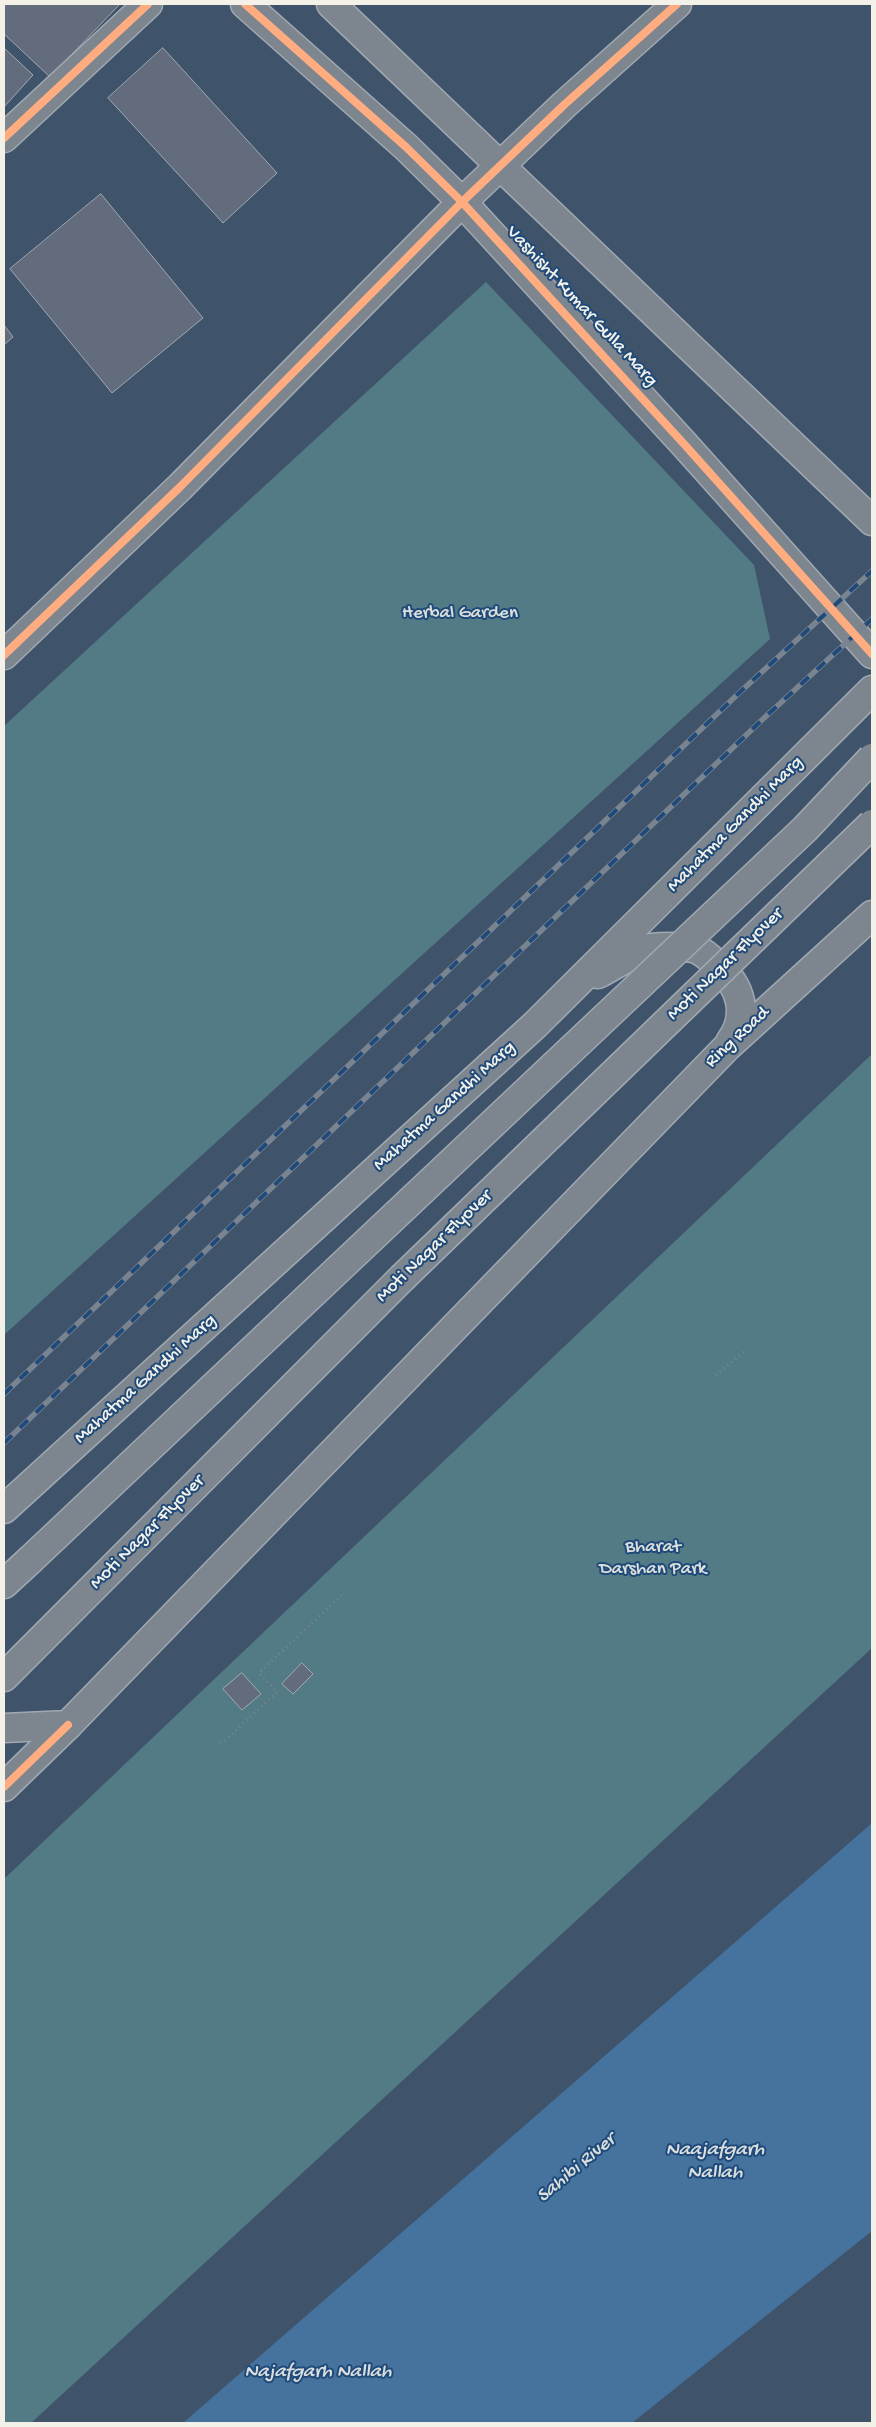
<!DOCTYPE html>
<html>
<head>
<meta charset="utf-8">
<style>
	body { margin:0 }
	#map { position:relative; width:876px; height:2427px; overflow:hidden; background:#3f536b; font-family:"Gochi Hand",sans-serif }
	canvas { display:block }
	.frame { position:absolute; inset:0; border:5px solid #f4f1e8; pointer-events:none }
</style>
</head>
<body>
<div id="map">
<canvas width="876" height="2427"></canvas>
<div class="frame"></div>
</div>
<script>
const g = document.querySelector('canvas').getContext('2d');
g.lineJoin = 'round';
function fillPath(path, color) { g.fillStyle = color; g.fill(path, 'evenodd'); }
function stroke(path, color, width, dash) { g.strokeStyle = color; g.lineWidth = width; g.lineCap = dash ? 'butt' : 'round'; g.setLineDash(dash || []); g.stroke(path); }
function label(font, color, halo, rows, align = 'center') {
  g.font = font + ' "Gochi Hand",sans-serif'; g.lineWidth = 4; g.setLineDash([]); g.textBaseline = 'middle'; g.strokeStyle = halo; g.fillStyle = color; for (const [text, x, y, turn = 0] of rows) {
    g.save(); g.translate(x, y); g.rotate((+turn || 0) * Math.PI / 180); g.textAlign = isNaN(turn) ? turn : align; if (halo) g.strokeText(text, 0, 0); g.fillText(text, 0, 0); g.restore();
  }
}
const green = new Path2D(`
	M 486,282 L 754,565 L 770,639 L 4,1335 L 4,726 Z
	M 872,1054 L 872,1648 L 31,2423 L 4,2423 L 4,1879 Z`);
const water = new Path2D(`
	M 872,1823 L 872,2231 L 632,2423 L 183,2423 Z`);
const building = new Path2D(`
	M 4,4 L 120,4 L 50,77 L 4,34 Z
	M 4,48 L 33,75 L 4,107 Z
	M 163,48 L 277,173 L 223,223 L 108,98 Z
	M 101,194 L 203,318 L 112,393 L 10,269 Z
	M 4,325 L 13,337 L 4,345 Z
	M 302,1663 L 313,1674 L 293,1694 L 282,1684 Z
	M 242,1673 L 261,1694 L 242,1710 L 223,1689 Z`);
const path = new Path2D(`
	M 716,1375 L 746,1350
	M 221,1744 L 277,1692 L 259,1673 L 343,1594`);
const minor = new Path2D(`
	M 245,4 L 406,147 L 462,202 L 684,444 L 872,654
	M 331,4 L 872,521
	M 4,138 L 148,4
	M 4,655 L 180,487 L 462,202 L 565,104 L 677,4
	M 4,1787 L 68,1725`);
const major = new Path2D(`
	M 598,974 C 612,967 634,952 650,948 C 657,947 689,946 696,949 C 704,952 711,959 717,965 C 741,986 750,1015 730,1042
	M 4,1509 L 535,1025 L 872,690
	M 4,1584 L 30,1560
	M 4,1677 L 402,1278
	M 4,1728 L 68,1725 L 727,1047 L 872,915`);
const rail = new Path2D(`
	M 4,1394 L 739,693 L 872,571
	M 4,1443 L 763,719 L 872,619`);
const majorBridge = new Path2D(`
	M 402,1278 L 872,824
	M 30,1560 L 805,829 L 872,758`);
const cycleway = new Path2D(`
	M 245,4 L 406,147 L 462,202 L 684,444 L 872,654
	M 4,138 L 148,4
	M 4,655 L 180,487 L 462,202 L 565,104 L 677,4
	M 4,1787 L 68,1725`);
const streetNames = [
	["Vashisht Kumar Gulla Marg",581,307,47],
	["Mahatma Gandhi Marg",736,825,-45],
	["Moti Nagar Flyover",726,965,-44],
	["Ring Road",738,1038,-43],
	["Mahatma Gandhi Marg",445,1107,-42],
	["Moti Nagar Flyover",435,1247,-44],
	["Mahatma Gandhi Marg",146,1380,-42],
	["Moti Nagar Flyover",148,1533,-45]
];
const parkNames = [
	["Herbal Garden",460,614],
	["Bharat",653,1548],
	["Darshan Park",653,1570]
];
const waterNames = [
	["Naajafgarh",715,2151],
	["Nallah",715,2174],
	["Sahibi River",577,2169,-40],
	["Najafgarh Nallah",318,2373]
];
fillPath(green, '#537b85');
fillPath(water, '#46739e');
fillPath(building, '#626c7c');
stroke(building, '#a0a9b2', 1);
stroke(minor, '#a0a9b2', 31);
stroke(major, '#a0a9b2', 31);
stroke(path, '#7a8490', 3, [1, 4]);
stroke(minor, '#7d868e', 28);
stroke(major, '#7d868e', 28);
stroke(rail, '#7a8490', 5.5);
stroke(rail, '#1f4a7a', 4, [11]);
stroke(majorBridge, '#a0a9b2', 31, []);
stroke(majorBridge, '#7d868e', 28);
stroke(cycleway, '#ffac80', 8);
label('19px', '#f4f1e8', '#1f4a7a', streetNames);
label('19px', '#dce0da', '#1f4a7a', parkNames);
label('italic 20px', '#dadfde', '#1f4a7a', waterNames);
</script>
</body>
</html>
